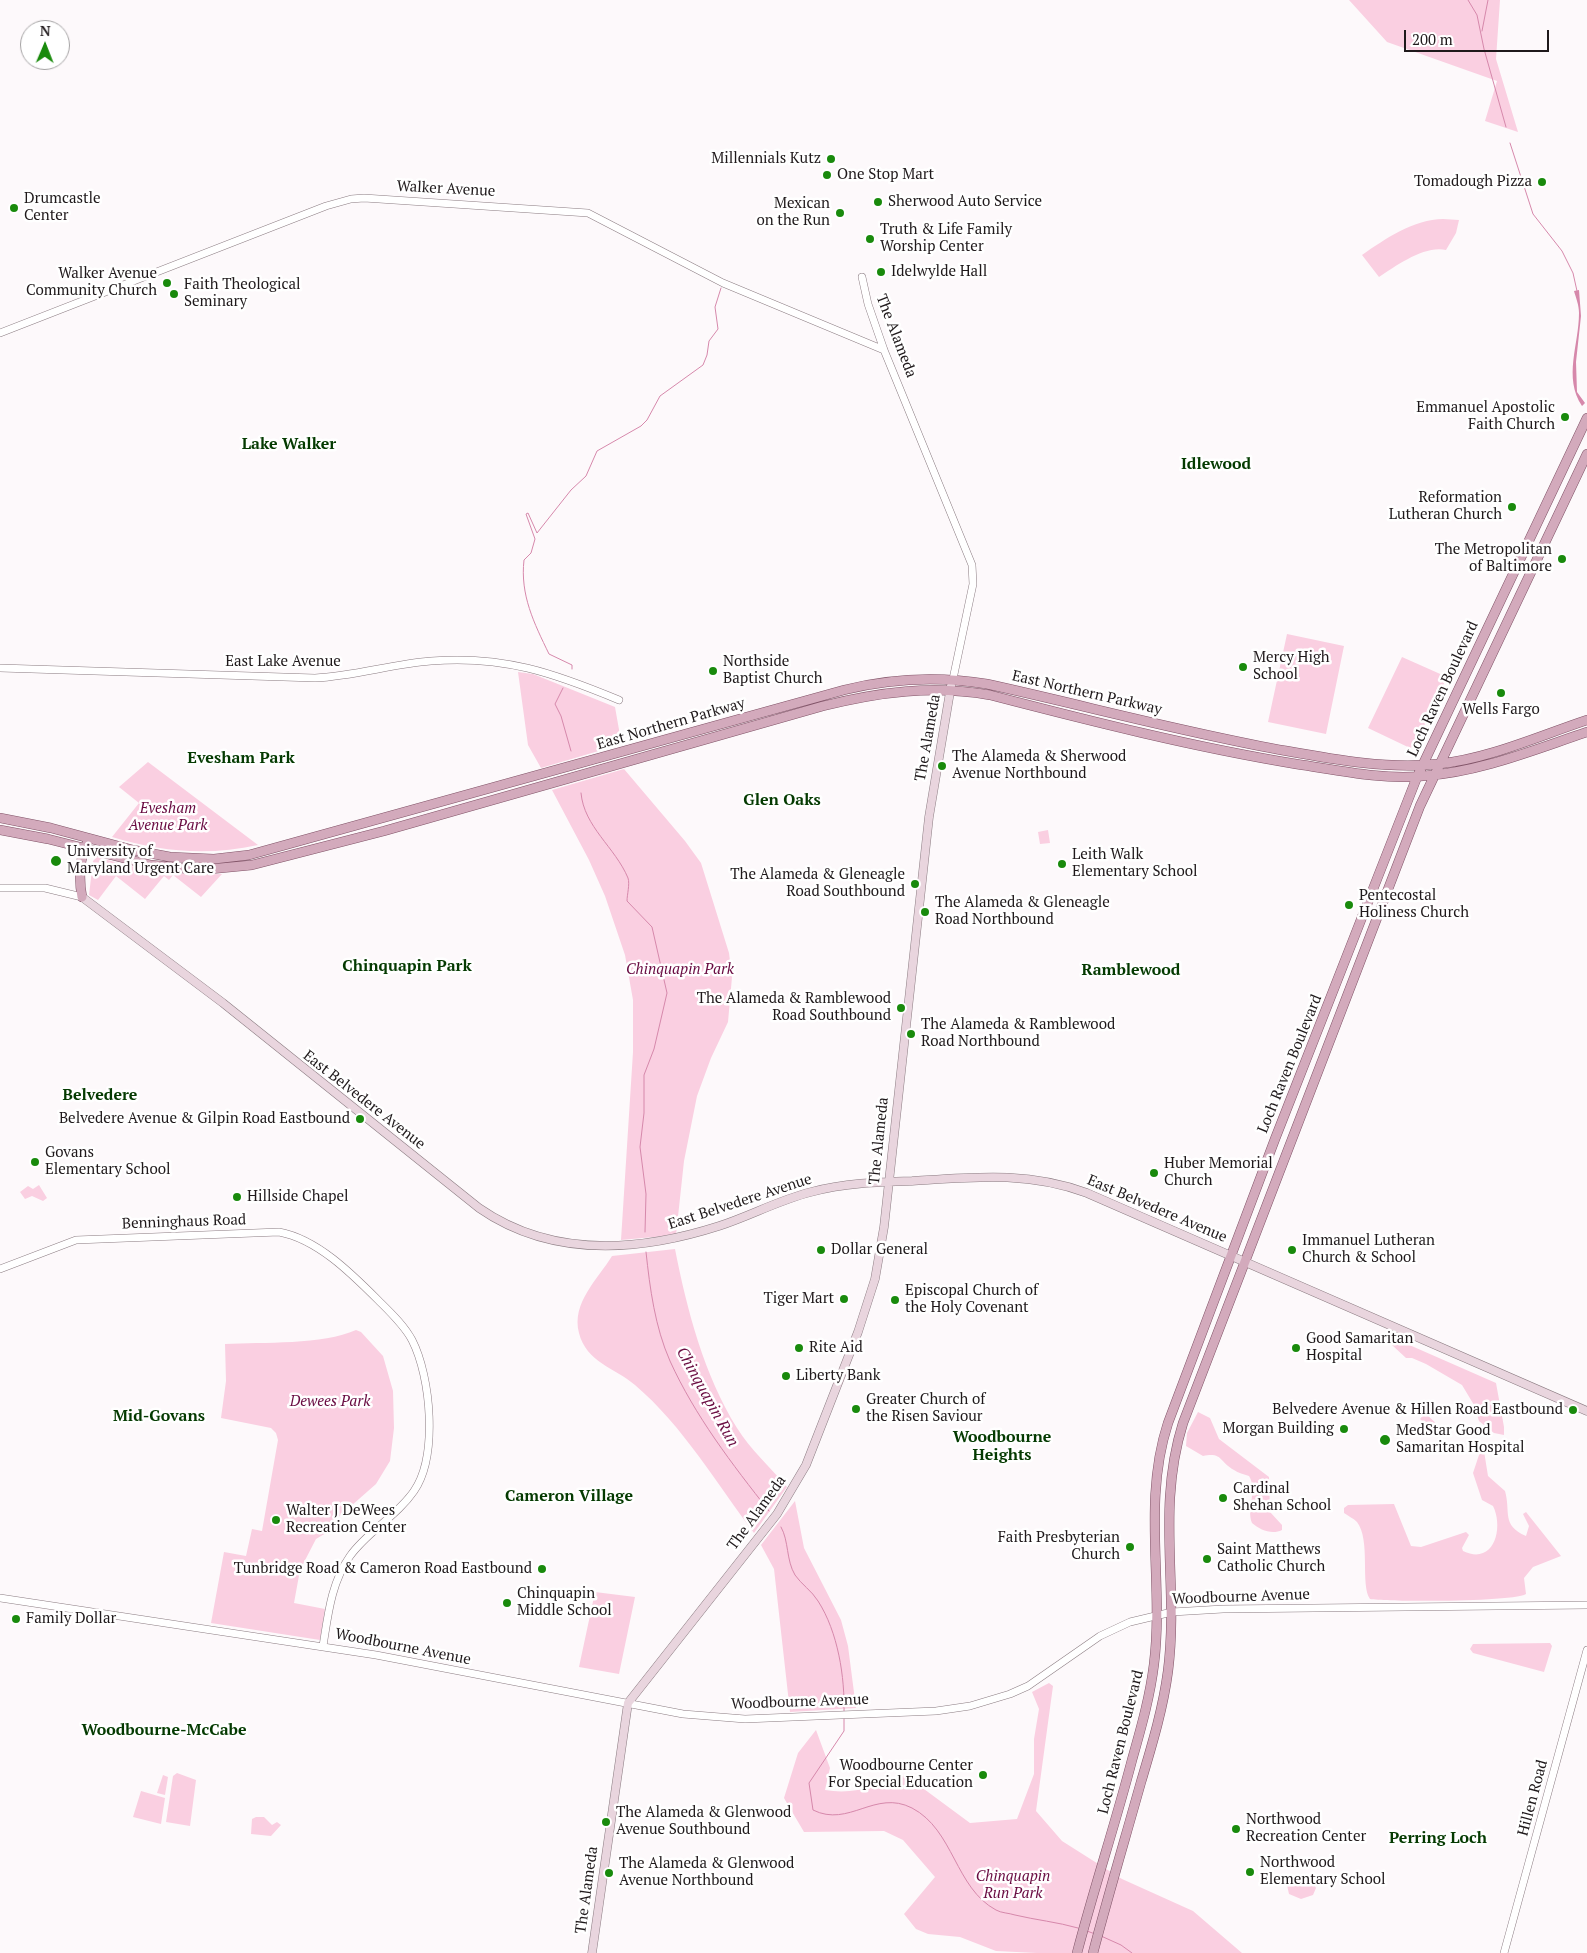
<!DOCTYPE html>
<html>
<head>
<meta charset="utf-8">
<style>
	body { margin:0 }
	#map { position:relative; width:1587px; height:1953px; overflow:hidden; background:#fdf9fb; font-family:"PT Serif",serif }
	canvas { display:block }
	.north { position:absolute; left:20px; top:20px; width:50px; height:50px; box-sizing:border-box; background:#fff; border:1px solid #a5a3a4; border-radius:50%; rotate:1deg; font-size:14px; font-weight:700; line-height:20px; text-align:center; color:#1f191b }
	.north::after { content:''; display:block; margin:auto; width:18px; height:22px; background:#198a0c; clip-path:polygon(50% 0,100% 100%,50% 72%,0 100%) }
	.scale { position:absolute; left:1404px; top:30px; width:145px; height:22px; box-sizing:border-box; border:2px solid #1f191b; border-top:0; padding-left:6px; font-size:15px; line-height:18px; white-space:nowrap; color:#1f191b; -webkit-text-stroke:4px #fff; paint-order:stroke }
</style>
</head>
<body>
<div id="map">
<canvas width="1587" height="1953"></canvas>
<div class="north">N</div>
<div class="scale">200 m</div>
</div>
<script>
const g = document.querySelector('canvas').getContext('2d');
g.lineJoin = 'round';
function fillPath(path, color) { g.fillStyle = color; g.fill(path, 'evenodd'); }
function stroke(path, color, width, dash) { g.strokeStyle = color; g.lineWidth = width; g.lineCap = dash ? 'butt' : 'round'; g.setLineDash(dash || []); g.stroke(path); }
function label(font, color, halo, rows, align = 'center') {
  g.font = font + ' "PT Serif",serif'; g.lineWidth = 5; g.setLineDash([]); g.textBaseline = 'middle'; g.strokeStyle = halo; g.fillStyle = color; for (const [text, x, y, turn = 0] of rows) {
    g.save(); g.translate(x, y); g.rotate((+turn || 0) * Math.PI / 180); g.textAlign = isNaN(turn) ? turn : align; if (halo) g.strokeText(text, 0, 0); g.fillText(text, 0, 0); g.restore();
  }
}
const green = new Path2D(`
	M 1349,0 L 1500,0 L 1496,59 L 1518,132 L 1485,121 L 1497,81 L 1387,42 Z
	M 1443,219 L 1459,220 L 1456,233 L 1446,250 C 1425,245 1397,265 1379,277 L 1362,255 C 1385,239 1414,219 1443,219 Z
	M 1287,634 L 1344,646 L 1326,734 L 1268,722 Z
	M 1402,657 L 1447,677 L 1415,745 L 1410,748 L 1368,728 Z
	M 518,672 L 533,674 L 615,707 L 621,741 L 619,745 L 541,768 L 528,745 Z
	M 148,762 L 258,845 C 208,856 161,852 112,837 L 139,803 L 119,787 Z
	M 624,769 L 685,841 L 701,863 L 729,953 L 732,977 L 728,1022 L 711,1058 L 697,1096 L 684,1161 L 676,1235 L 621,1240 L 633,1052 L 633,1000 L 625,955 L 605,896 L 589,860 L 552,790 Z
	M 1048,830 L 1050,843 L 1040,844 L 1038,832 Z
	M 97,857 C 141,870 176,876 222,874 L 201,897 L 173,875 L 169,880 L 164,876 L 145,899 L 116,876 L 98,900 L 89,895 L 93,861 Z
	M 39,1185 L 47,1198 L 43,1201 L 32,1196 L 25,1199 L 20,1192 L 28,1186 L 33,1189 Z
	M 675,1249 C 687,1310 704,1375 737,1428 C 750,1449 771,1468 787,1487 L 754,1533 C 717,1484 683,1426 635,1385 C 615,1368 586,1362 579,1333 C 571,1303 598,1279 612,1256 Z
	M 356,1330 L 361,1332 L 383,1356 L 393,1391 L 394,1428 L 390,1461 L 376,1484 L 334,1521 L 326,1533 L 316,1539 L 300,1570 L 294,1603 L 325,1609 L 320,1640 L 211,1623 L 224,1552 L 246,1556 L 252,1529 L 262,1531 L 278,1440 L 276,1433 L 271,1428 L 221,1418 L 226,1381 L 225,1344 C 263,1342 323,1345 356,1330 Z
	M 1382,1333 L 1496,1383 L 1504,1427 L 1504,1435 L 1494,1433 L 1479,1421 L 1474,1405 L 1462,1385 L 1426,1364 L 1412,1358 L 1406,1358 L 1392,1345 L 1380,1338 L 1380,1333 Z
	M 1198,1412 L 1210,1418 L 1219,1439 L 1269,1477 L 1270,1512 L 1282,1525 L 1282,1530 C 1272,1535 1260,1530 1252,1523 C 1246,1508 1258,1491 1249,1476 C 1244,1474 1238,1473 1234,1470 C 1219,1462 1223,1452 1203,1456 L 1186,1446 L 1187,1433 Z
	M 1425,1413 L 1440,1427 L 1435,1432 L 1420,1419 Z
	M 1484,1451 L 1488,1476 L 1505,1491 C 1511,1512 1501,1525 1526,1536 L 1529,1526 L 1523,1514 L 1526,1512 L 1561,1556 L 1533,1567 L 1524,1578 L 1526,1594 C 1513,1602 1389,1602 1370,1599 C 1360,1585 1371,1540 1357,1522 C 1353,1518 1348,1516 1344,1513 L 1344,1508 L 1348,1505 L 1394,1504 L 1411,1546 L 1421,1547 L 1466,1532 L 1469,1535 L 1462,1548 L 1463,1551 C 1494,1566 1504,1528 1493,1506 L 1482,1500 L 1473,1473 L 1480,1452 Z
	M 795,1501 L 804,1548 L 841,1620 L 848,1646 L 856,1708 L 790,1712 L 774,1569 L 761,1545 Z
	M 595,1592 L 635,1597 L 619,1674 L 579,1667 Z
	M 1550,1643 L 1552,1646 L 1544,1672 L 1473,1653 L 1470,1649 L 1473,1644 Z
	M 1049,1683 L 1053,1686 L 1036,1811 L 1062,1841 L 1122,1879 L 1193,1911 L 1242,1953 L 1037,1953 L 996,1951 L 960,1937 L 928,1934 L 916,1929 L 904,1914 L 935,1877 L 903,1840 L 884,1831 L 804,1832 L 784,1798 L 798,1753 L 816,1730 L 830,1768 L 825,1790 C 853,1795 880,1786 905,1775 L 970,1823 L 1017,1819 L 1034,1774 L 1034,1739 L 1039,1709 L 1032,1692 Z
	M 177,1773 L 196,1780 L 190,1826 L 166,1822 L 173,1776 Z
	M 163,1775 L 168,1777 L 165,1795 L 157,1793 Z
	M 141,1791 L 165,1798 L 161,1824 L 133,1817 Z
	M 256,1817 L 264,1817 L 272,1825 L 277,1822 L 281,1825 L 271,1836 L 251,1834 L 252,1819 Z
	M 1298,1878 C 1306,1877 1312,1880 1316,1888 L 1313,1895 L 1301,1899 L 1289,1894 L 1287,1885 Z`);
const water = new Path2D(`
	M 1579,290 L 1581,316 L 1576,362 L 1577,392 L 1585,403 L 1582,406 C 1563,377 1579,345 1579,313 C 1579,305 1576,298 1574,291 Z`);
const stream = new Path2D(`
	M 1468,0 L 1477,15 L 1484,49 L 1506,127
	M 1482,31 L 1488,0
	M 1510,143 L 1533,214 L 1562,251 L 1573,273 L 1577,291
	M 572,669 L 572,665 L 549,654 C 534,623 520,595 524,560 L 531,553 L 535,539 L 526,514 L 528,513 L 537,533 L 571,490 L 586,476 L 597,451 L 641,426 L 647,420 L 660,396 L 703,365 L 707,355 L 709,341 L 718,329 L 715,307 L 721,288
	M 563,688 L 555,704 L 561,716 L 571,751
	M 581,793 C 584,827 615,847 628,878 C 630,884 627,895 627,901 L 652,927 L 667,993 L 654,1049 L 644,1075 L 644,1113 L 640,1147 L 646,1194 L 645,1232
	M 646,1252 C 650,1289 655,1327 670,1361 C 695,1416 732,1464 769,1511
	M 781,1527 C 789,1541 786,1560 795,1575 C 801,1584 812,1591 818,1601 C 838,1632 845,1677 844,1713
	M 844,1717 L 844,1731 L 809,1783 L 813,1810 C 849,1828 875,1789 912,1808 C 954,1830 955,1888 996,1910 C 1001,1913 1009,1913 1015,1915 C 1036,1920 1057,1922 1078,1928
	M 1087,1931 L 1095,1934
	M 1101,1936 L 1121,1945 L 1132,1953`);
const tertiary = new Path2D(`
	M 862,277 L 868,304 L 884,350 L 972,565 L 973,584 L 953,679
	M 0,333 L 326,206 L 351,199 L 364,198 L 588,213 L 723,283 L 884,350
	M 0,668 L 315,678 C 355,676 392,664 431,661 C 503,655 554,673 619,700
	M 0,888 L 45,888 L 82,897
	M 0,1269 L 76,1240 L 279,1232 C 317,1239 351,1273 378,1300 C 390,1312 404,1325 412,1340 C 431,1377 438,1456 414,1491 C 397,1516 368,1531 350,1556 C 331,1583 328,1615 323,1646
	M 0,1598 L 376,1655 L 683,1714 L 745,1719 L 936,1711 L 970,1706 L 1010,1694 L 1028,1686 L 1100,1636 L 1130,1622 L 1172,1612 L 1223,1609 L 1587,1605
	M 1504,1953 L 1587,1650`);
const secondary = new Path2D(`
	M 82,897 L 223,1003 L 479,1208 C 551,1258 638,1252 719,1226 C 750,1216 779,1200 811,1192 C 844,1183 878,1182 912,1181 C 974,1177 1028,1171 1087,1193 L 1587,1411
	M 592,1953 L 628,1703 L 777,1514 L 806,1465 L 858,1332 L 875,1279 L 884,1227 L 929,817 L 951,686`);
const primary = new Path2D(`
	M 0,818 L 51,828 L 133,850 L 170,857 L 214,859 L 249,855 L 844,690 C 892,678 939,676 987,684 C 1087,706 1186,733 1287,751 C 1337,760 1387,769 1438,764 C 1488,759 1539,736 1587,720
	M 0,830 L 48,839 L 151,865 L 200,870 L 252,865 L 384,831 L 823,706 C 879,692 932,685 990,695 C 1090,721 1193,747 1296,764 C 1337,770 1381,780 1423,776 C 1480,772 1533,750 1587,732
	M 82,897 C 79,881 79,858 87,843
	M 1077,1953 C 1094,1888 1115,1825 1132,1760 C 1141,1728 1150,1697 1154,1664 C 1164,1583 1142,1502 1168,1423 L 1275,1139 L 1417,777 L 1587,418
	M 1093,1953 C 1108,1896 1125,1839 1141,1782 C 1152,1745 1163,1709 1168,1671 C 1179,1585 1156,1509 1183,1423 L 1420,806 L 1587,454`);
const markers = [
	[831,159,5,"#198a0c"],
	[827,175,5,"#198a0c"],
	[1542,182,5,"#198a0c"],
	[878,202,5,"#198a0c"],
	[14,208,5,"#198a0c"],
	[840,213,5,"#198a0c"],
	[870,239,5,"#198a0c"],
	[881,272,5,"#198a0c"],
	[167,283,5,"#198a0c"],
	[174,294,5,"#198a0c"],
	[1565,417,5,"#198a0c"],
	[1512,507,5,"#198a0c"],
	[1562,559,5,"#198a0c"],
	[1243,667,5,"#198a0c"],
	[713,671,5,"#198a0c"],
	[1501,693,5,"#198a0c"],
	[942,766,5,"#198a0c"],
	[56,861,6,"#198a0c"],
	[1062,864,5,"#198a0c"],
	[915,884,5,"#198a0c"],
	[1349,905,5,"#198a0c"],
	[925,912,5,"#198a0c"],
	[901,1008,5,"#198a0c"],
	[911,1034,5,"#198a0c"],
	[360,1119,5,"#198a0c"],
	[35,1162,5,"#198a0c"],
	[1154,1173,5,"#198a0c"],
	[237,1197,5,"#198a0c"],
	[821,1250,5,"#198a0c"],
	[1292,1250,5,"#198a0c"],
	[844,1299,5,"#198a0c"],
	[895,1300,5,"#198a0c"],
	[799,1348,5,"#198a0c"],
	[1296,1348,5,"#198a0c"],
	[786,1376,5,"#198a0c"],
	[856,1409,5,"#198a0c"],
	[1573,1410,5,"#198a0c"],
	[1344,1429,5,"#198a0c"],
	[1385,1440,6,"#198a0c"],
	[1223,1498,5,"#198a0c"],
	[276,1520,5,"#198a0c"],
	[1130,1547,5,"#198a0c"],
	[1207,1559,5,"#198a0c"],
	[542,1569,5,"#198a0c"],
	[507,1603,5,"#198a0c"],
	[16,1619,5,"#198a0c"],
	[983,1775,5,"#198a0c"],
	[606,1822,5,"#198a0c"],
	[1236,1829,5,"#198a0c"],
	[1250,1872,5,"#198a0c"],
	[609,1873,5,"#198a0c"]
];
const poiNames = [
	["Millennials Kutz",821,159,"right"],
	["One Stop Mart",837,175],
	["Tomadough Pizza",1532,182,"right"],
	["Drumcastle",24,199],
	["Center",24,216],
	["Sherwood Auto Service",888,202],
	["Mexican",830,204,"right"],
	["on the Run",830,221,"right"],
	["Truth & Life Family",880,230],
	["Worship Center",880,247],
	["Idelwylde Hall",891,272],
	["Walker Avenue",157,274,"right"],
	["Community Church",157,291,"right"],
	["Faith Theological",184,285],
	["Seminary",184,302],
	["Emmanuel Apostolic",1555,408,"right"],
	["Faith Church",1555,425,"right"],
	["Reformation",1502,498,"right"],
	["Lutheran Church",1502,515,"right"],
	["The Metropolitan",1552,550,"right"],
	["of Baltimore",1552,567,"right"],
	["Mercy High",1253,658],
	["School",1253,675],
	["Northside",723,662],
	["Baptist Church",723,679],
	["Wells Fargo",1501,710,"center"],
	["The Alameda & Sherwood",952,757],
	["Avenue Northbound",952,774],
	["University of",67,852],
	["Maryland Urgent Care",67,869],
	["Leith Walk",1072,855],
	["Elementary School",1072,872],
	["The Alameda & Gleneagle",905,875,"right"],
	["Road Southbound",905,892,"right"],
	["Pentecostal",1359,896],
	["Holiness Church",1359,913],
	["The Alameda & Gleneagle",935,903],
	["Road Northbound",935,920],
	["The Alameda & Ramblewood",891,999,"right"],
	["Road Southbound",891,1016,"right"],
	["The Alameda & Ramblewood",921,1025],
	["Road Northbound",921,1042],
	["Belvedere Avenue & Gilpin Road Eastbound",350,1119,"right"],
	["Govans",45,1153],
	["Elementary School",45,1170],
	["Huber Memorial",1164,1164],
	["Church",1164,1181],
	["Hillside Chapel",247,1197],
	["Immanuel Lutheran",1302,1241],
	["Church & School",1302,1258],
	["Dollar General",831,1250],
	["Episcopal Church of",905,1291],
	["the Holy Covenant",905,1308],
	["Tiger Mart",834,1299,"right"],
	["Good Samaritan",1306,1339],
	["Hospital",1306,1356],
	["Rite Aid",809,1348],
	["Liberty Bank",796,1376],
	["Greater Church of",866,1400],
	["the Risen Saviour",866,1417],
	["Belvedere Avenue & Hillen Road Eastbound",1563,1410,"right"],
	["Morgan Building",1334,1429,"right"],
	["MedStar Good",1396,1431],
	["Samaritan Hospital",1396,1448],
	["Cardinal",1233,1489],
	["Shehan School",1233,1506],
	["Walter J DeWees",286,1511],
	["Recreation Center",286,1528],
	["Faith Presbyterian",1120,1538,"right"],
	["Church",1120,1555,"right"],
	["Saint Matthews",1217,1550],
	["Catholic Church",1217,1567],
	["Tunbridge Road & Cameron Road Eastbound",532,1569,"right"],
	["Chinquapin",517,1594],
	["Middle School",517,1611],
	["Family Dollar",26,1619],
	["Woodbourne Center",973,1766,"right"],
	["For Special Education",973,1783,"right"],
	["The Alameda & Glenwood",616,1813],
	["Avenue Southbound",616,1830],
	["Northwood",1246,1820],
	["Recreation Center",1246,1837],
	["Northwood",1260,1863],
	["Elementary School",1260,1880],
	["The Alameda & Glenwood",619,1864],
	["Avenue Northbound",619,1881]
];
const streetNames = [
	["Walker Avenue",446,189,3],
	["The Alameda",896,336,69],
	["East Lake Avenue",283,662],
	["Loch Raven Boulevard",1443,689,-65],
	["East Northern Parkway",1087,693,13],
	["East Northern Parkway",671,724,-16],
	["The Alameda",928,738,-80],
	["Loch Raven Boulevard",1290,1064,-68],
	["East Belvedere Avenue",364,1100,38],
	["The Alameda",879,1141,-84],
	["East Belvedere Avenue",740,1202,-18],
	["East Belvedere Avenue",1157,1209,23],
	["Benninghaus Road",184,1222,-2],
	["The Alameda",757,1513,-54],
	["Woodbourne Avenue",1241,1597,-2],
	["Woodbourne Avenue",403,1647,11],
	["Woodbourne Avenue",800,1702,-2],
	["Loch Raven Boulevard",1121,1742,-76],
	["Hillen Road",1533,1798,-75],
	["The Alameda",587,1890,-82]
];
const parkNames = [
	["Evesham",168,809],
	["Avenue Park",168,826],
	["Chinquapin Park",680,970],
	["Dewees Park",330,1402],
	["Chinquapin",1013,1877],
	["Run Park",1013,1894]
];
const neighbourhoodNames = [
	["Lake Walker",289,444],
	["Idlewood",1216,464],
	["Evesham Park",241,758],
	["Glen Oaks",782,800],
	["Chinquapin Park",407,966],
	["Ramblewood",1131,970],
	["Belvedere",100,1095],
	["Mid-Govans",159,1416],
	["Woodbourne",1002,1437],
	["Heights",1002,1455],
	["Cameron Village",569,1496],
	["Woodbourne-McCabe",164,1730],
	["Perring Loch",1438,1838]
];
const waterNames = [
	["Chinquapin Run",707,1397,61]
];
fillPath(green, '#facfe1');
fillPath(water, '#d688ab');
stroke(stream, '#d688ab', 1);
stroke(tertiary, '#8b7c82', 8);
stroke(secondary, '#8b7c82', 9);
stroke(primary, '#805367', 10);
stroke(tertiary, '#fff', 7);
stroke(secondary, '#e9d5de', 8);
stroke(primary, '#d3aabc', 9);
for (const [x, y, r, color] of markers) { const dot = new Path2D(); dot.arc(x, y, r, 0, 2 * Math.PI); g.fillStyle = color; g.fill(dot); stroke(dot, '#fff', 2); }
label('15px', '#1f191b', '#fff', poiNames, 'left');
label('15px', '#1f191b', '#fff', streetNames);
label('italic 15px', '#680a41', '#fff', parkNames);
label('bold 16px', '#043a01', '#fff', neighbourhoodNames);
label('italic 16px', '#6b0e43', '#fff', waterNames);
</script>
</body>
</html>
